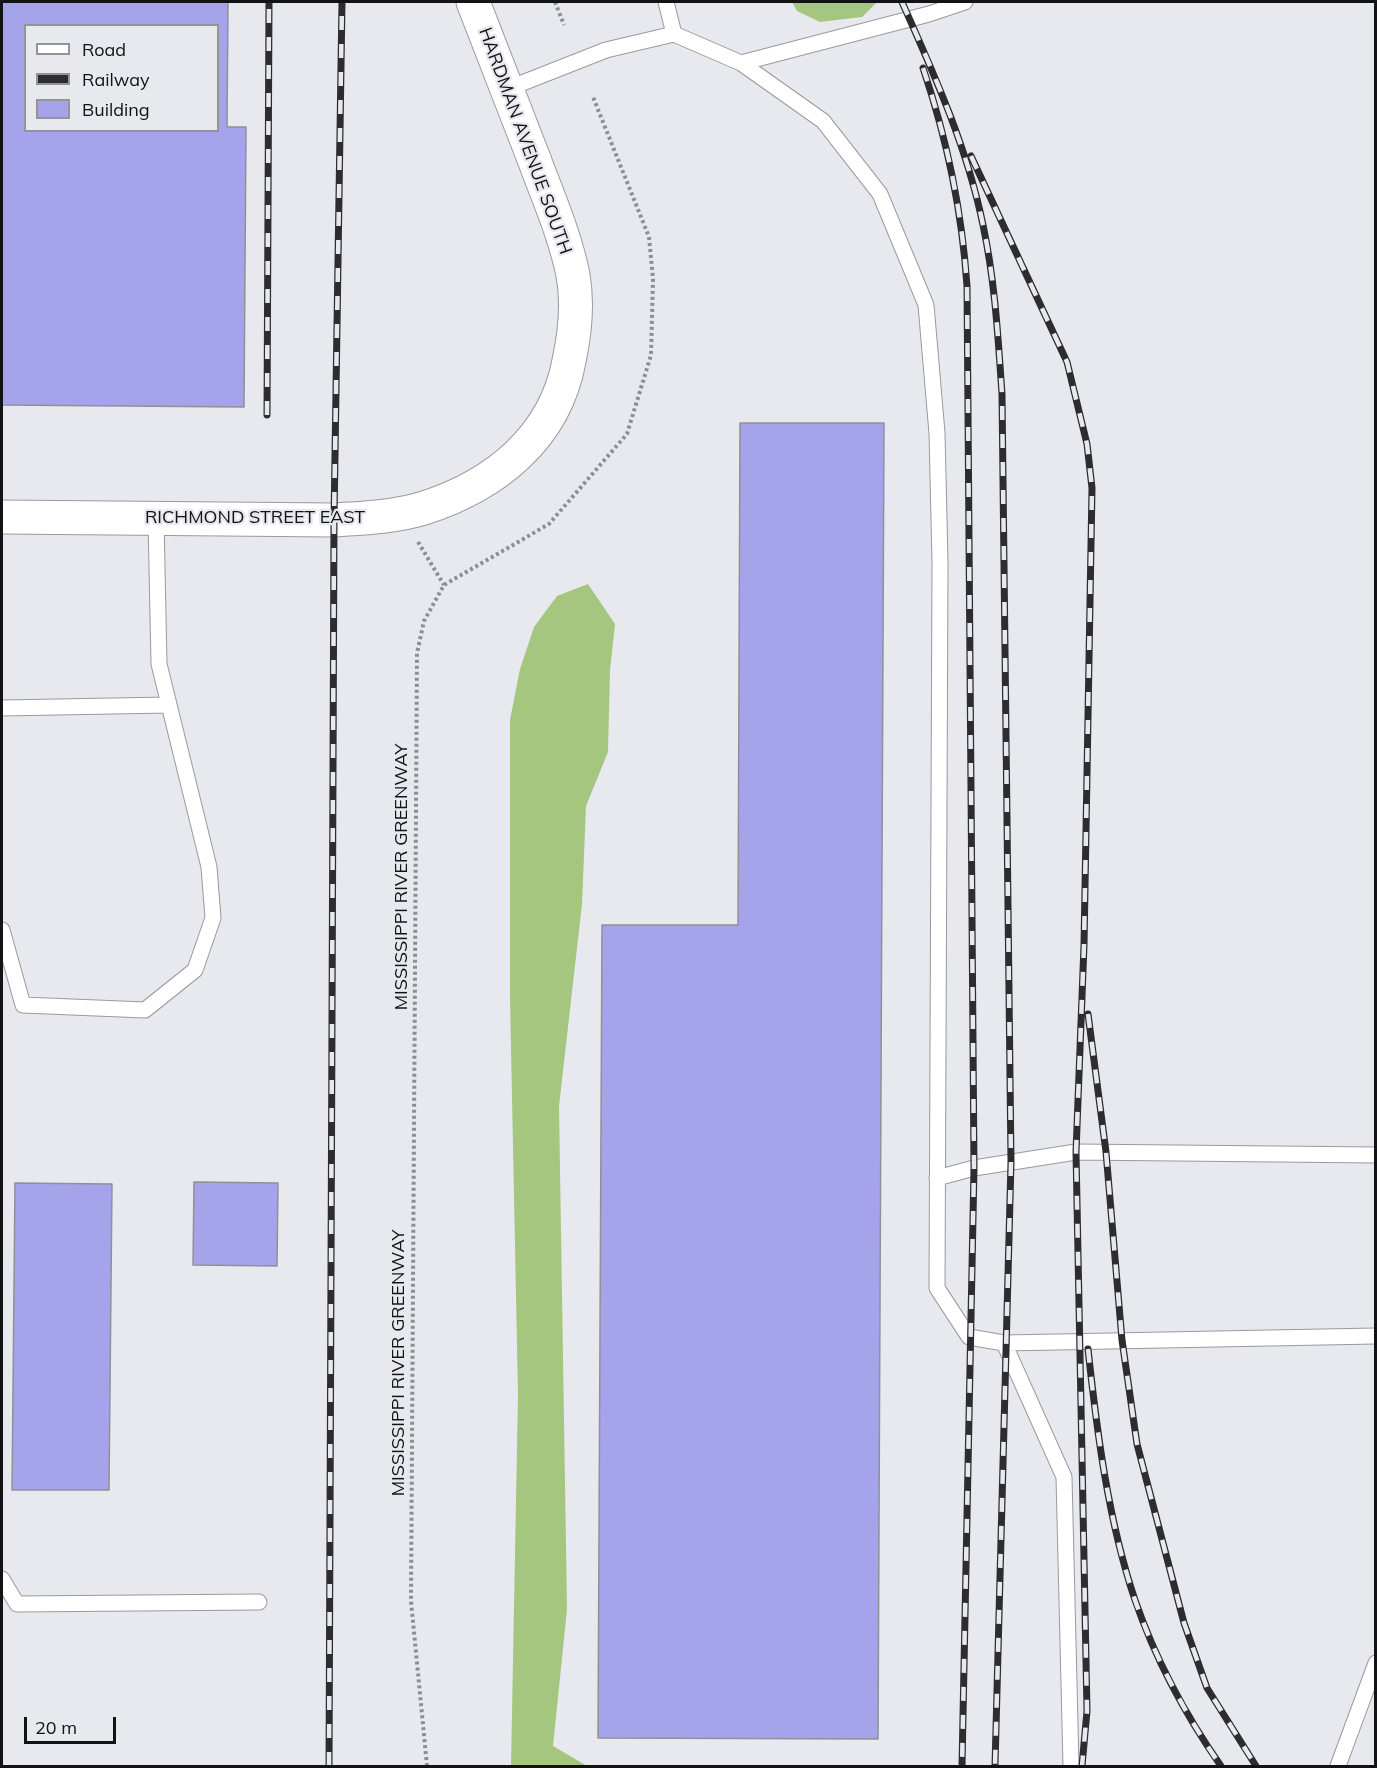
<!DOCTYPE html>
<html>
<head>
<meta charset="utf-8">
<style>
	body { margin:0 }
	#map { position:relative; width:1377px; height:1768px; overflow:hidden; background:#e8e8ef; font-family:Mulish,sans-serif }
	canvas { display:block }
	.frame { position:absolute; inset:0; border:3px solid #131315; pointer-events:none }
	.legend { position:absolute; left:24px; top:24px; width:195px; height:108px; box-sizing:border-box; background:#e8e8ef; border:2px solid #939398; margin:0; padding:8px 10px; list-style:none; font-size:18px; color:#131315 }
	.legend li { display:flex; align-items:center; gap:12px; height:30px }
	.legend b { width:30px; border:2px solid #939398 }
	.scale { position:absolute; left:24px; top:1717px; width:92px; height:27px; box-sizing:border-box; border:3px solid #131315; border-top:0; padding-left:8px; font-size:18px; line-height:21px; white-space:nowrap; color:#131315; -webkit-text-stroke:4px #e8e8ef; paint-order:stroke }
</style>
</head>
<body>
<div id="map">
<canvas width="1377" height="1768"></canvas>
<div class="frame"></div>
<ul class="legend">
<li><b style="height:8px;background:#fff"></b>Road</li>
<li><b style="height:8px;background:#2d2d30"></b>Railway</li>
<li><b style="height:16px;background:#a5a3ea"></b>Building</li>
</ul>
<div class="scale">20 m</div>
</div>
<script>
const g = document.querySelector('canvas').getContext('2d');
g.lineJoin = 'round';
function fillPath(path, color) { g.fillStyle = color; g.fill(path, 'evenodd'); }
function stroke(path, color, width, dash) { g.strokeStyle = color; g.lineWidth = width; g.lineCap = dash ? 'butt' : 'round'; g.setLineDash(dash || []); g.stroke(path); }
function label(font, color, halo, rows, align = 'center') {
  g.font = font + ' Mulish,sans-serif'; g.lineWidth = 4.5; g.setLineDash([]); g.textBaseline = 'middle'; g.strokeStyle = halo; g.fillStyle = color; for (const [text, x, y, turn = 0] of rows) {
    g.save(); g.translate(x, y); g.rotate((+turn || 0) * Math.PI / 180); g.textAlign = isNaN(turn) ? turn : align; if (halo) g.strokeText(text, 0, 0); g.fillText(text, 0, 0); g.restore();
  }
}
const forest = new Path2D(`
	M 792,2 L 877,2 L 862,17 L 820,22 L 797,11 Z
	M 588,584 L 615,624 L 610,670 L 608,752 L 586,806 L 582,904 L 559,1106 L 567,1609 L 553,1746 L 587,1766 L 511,1766 L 518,1395 L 510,997 L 510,720 L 520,669 L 534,627 L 557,596 Z`);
const building = new Path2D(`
	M 2,2 L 228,2 L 227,127 L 246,127 L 244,407 L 2,405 ZM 26,26 L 218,26 L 218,130 L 26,130 Z
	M 740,423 L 884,423 L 878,1739 L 598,1738 L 602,925 L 738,925 Z
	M 194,1182 L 278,1183 L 277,1266 L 193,1265 Z
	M 15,1183 L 112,1184 L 109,1490 L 12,1490 Z`);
const path = new Path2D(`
	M 555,2 L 564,25
	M 418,542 L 444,585
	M 427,1766 L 411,1601 L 417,653 L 424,621 L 444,585 L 549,524 L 627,434 L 651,355 L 653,279 L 649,237 L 593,97`);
const service = new Path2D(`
	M 666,2 L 674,34
	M 741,63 L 929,14 L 965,2
	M 507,89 L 606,50 L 674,34 L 741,63 L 823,121 L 880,194 L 926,305 L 937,433 L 940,563 L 937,1288 L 969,1337 L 1004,1343 L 1376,1336
	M 2,708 L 169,705
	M 2,930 L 23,1005 L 145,1010 L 195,970 L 213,918 L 209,867 L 159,664 L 156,519
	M 937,1178 L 974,1168 L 1076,1152 L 1376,1155
	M 1004,1343 L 1064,1477 L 1071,1766
	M 2,1579 L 17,1604 L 259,1602
	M 1338,1766 L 1376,1663`);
const tertiary = new Path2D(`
	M 2,517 L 334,520 C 364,518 395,517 424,508 C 496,485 555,437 569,361 C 575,333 578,303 573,275 C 565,235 548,197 534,159 C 513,106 493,54 473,2`);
const rail = new Path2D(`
	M 902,2 C 934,74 967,147 983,225 C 995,281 998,337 1002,394 L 1011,1162 L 995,1766
	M 923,68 C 947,139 962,211 967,286 L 974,1168 L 962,1766
	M 971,156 L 1067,362 L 1087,444 L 1092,488 L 1084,945 L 1076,1152 L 1087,1711 L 1082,1766
	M 267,415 L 269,2
	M 1088,1014 L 1106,1152 L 1122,1340 L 1137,1444 L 1184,1623 L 1207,1688 L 1256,1766
	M 1088,1349 C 1097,1432 1108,1520 1135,1600 C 1155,1658 1186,1716 1221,1766
	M 329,1766 L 334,520 L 342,2`);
const streetNames = [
	["HARDMAN AVENUE SOUTH",525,141,70],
	["RICHMOND STREET EAST",255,518],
	["MISSISSIPPI RIVER GREENWAY",402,877,-90],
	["MISSISSIPPI RIVER GREENWAY",399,1363,-90]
];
fillPath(forest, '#a4c67e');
fillPath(building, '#a5a3ea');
stroke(building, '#909096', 1.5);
stroke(service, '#99999f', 17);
stroke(tertiary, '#99999f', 35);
stroke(path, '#8d8d92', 4, [3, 3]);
stroke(service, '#fff', 15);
stroke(tertiary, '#fff', 33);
stroke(rail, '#2d2d30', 7);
stroke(rail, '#e8e8ef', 4.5, [14]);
label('18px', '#131315', '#e8e8ef', streetNames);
</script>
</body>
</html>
